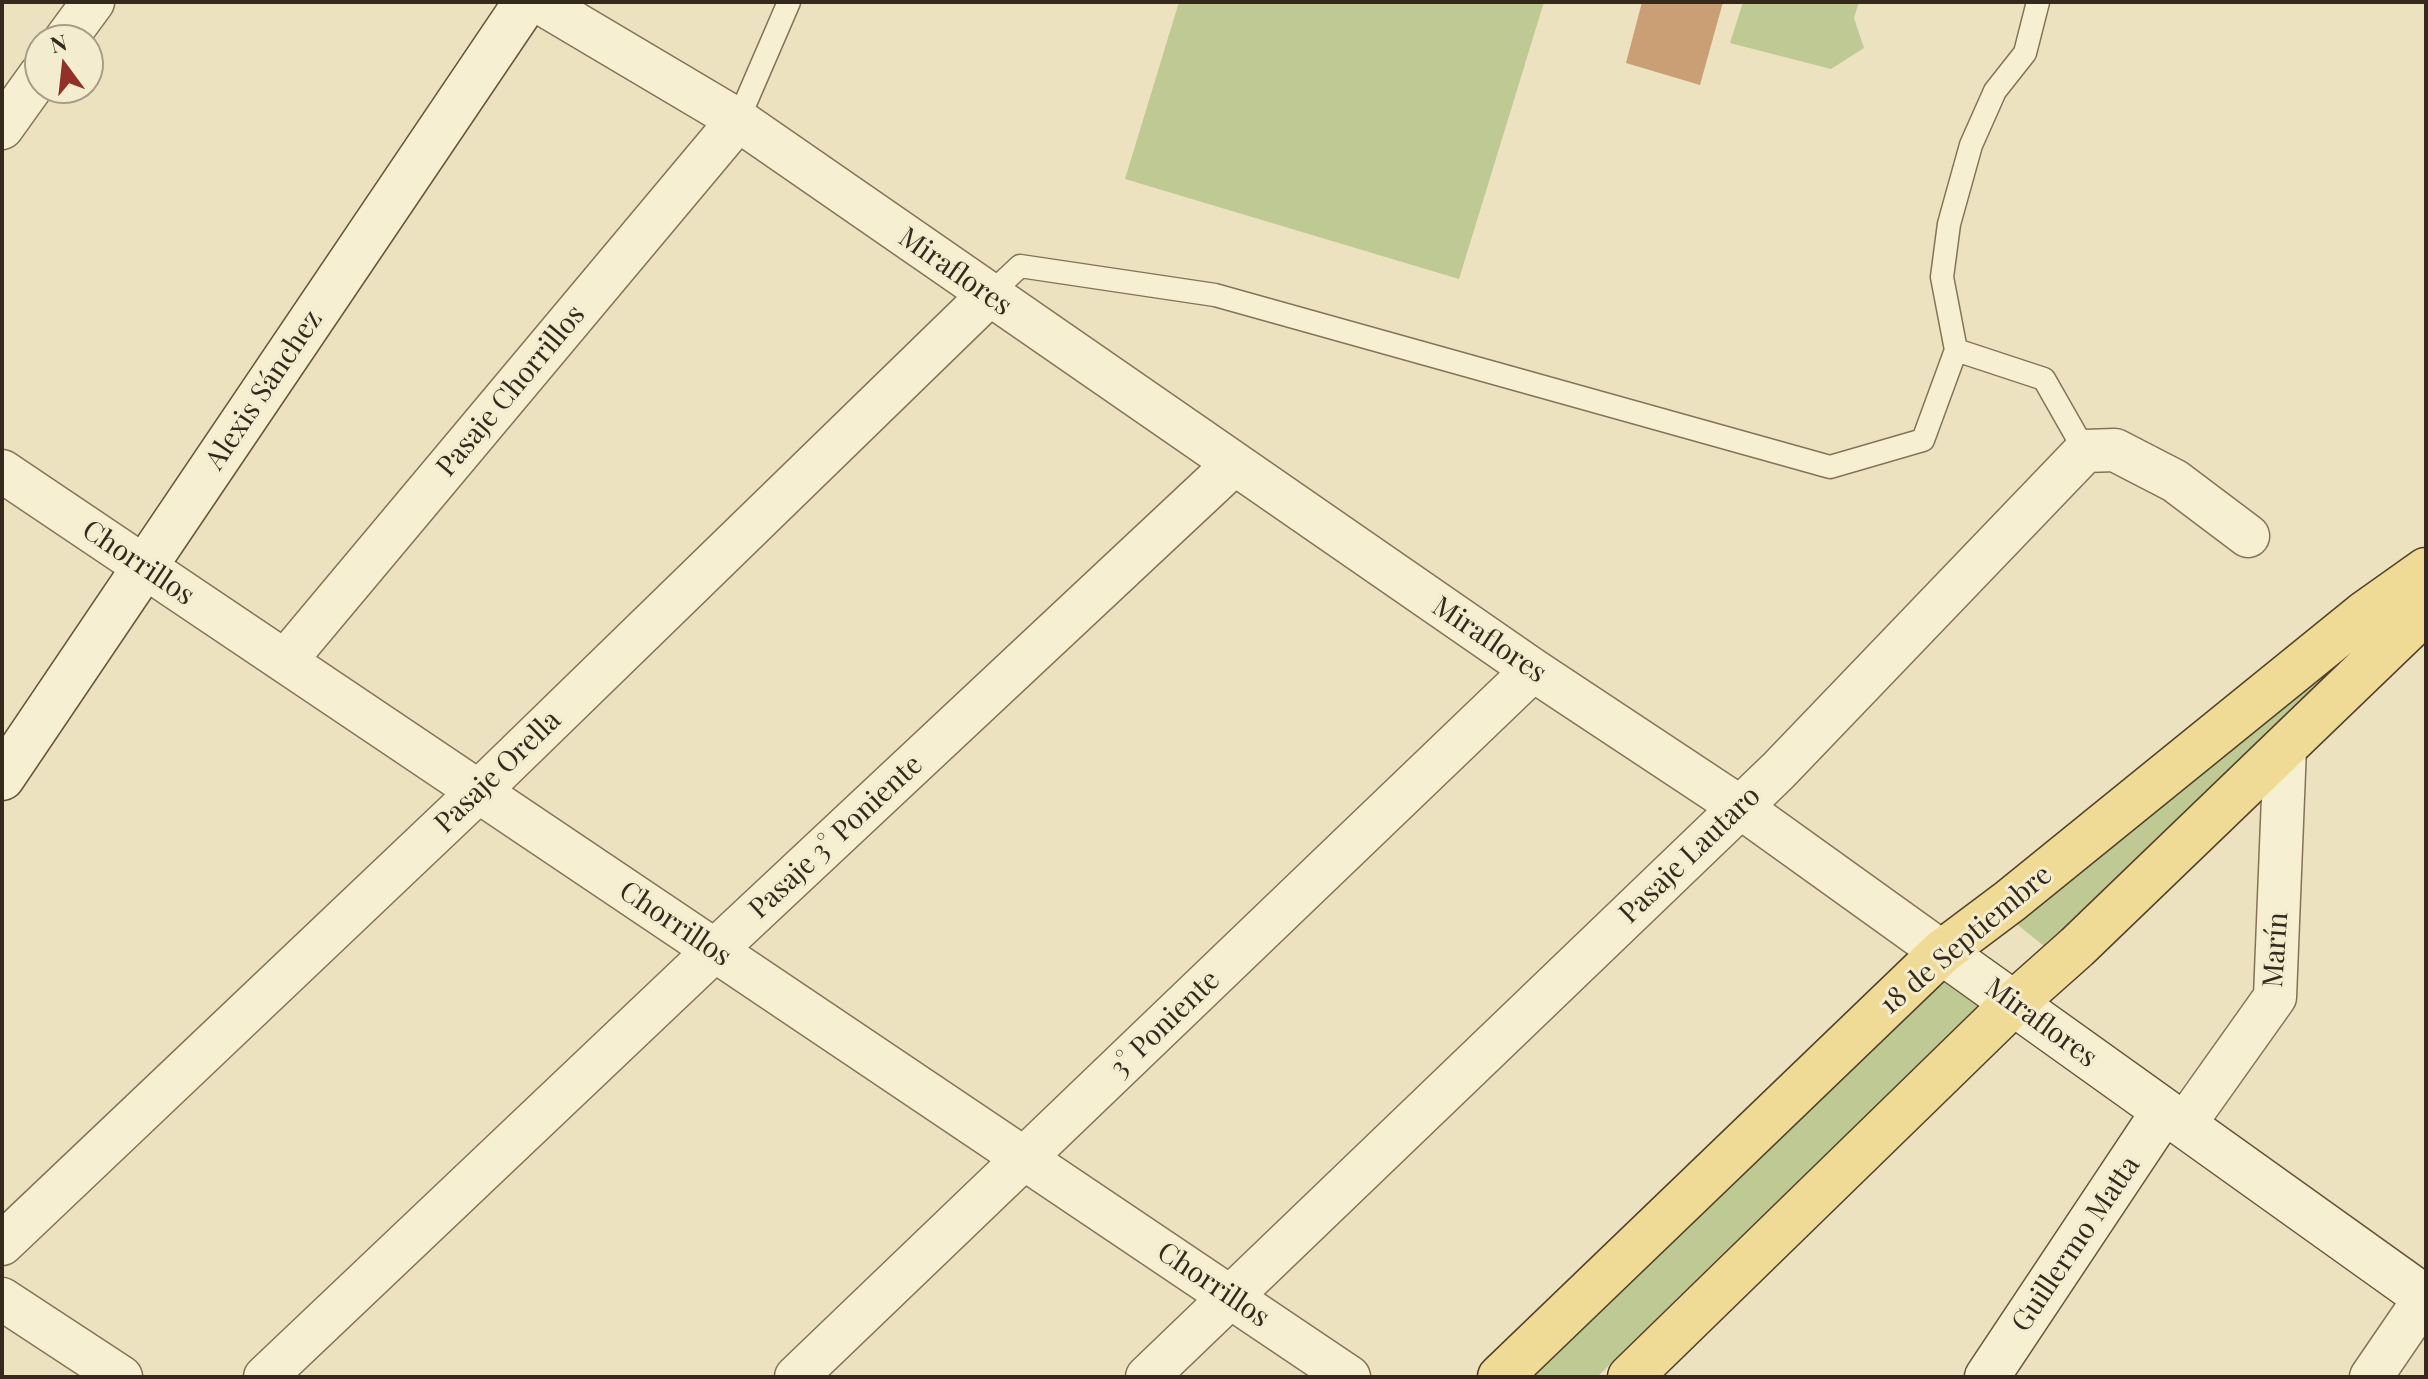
<!DOCTYPE html>
<html>
<head>
<meta charset="utf-8">
<style>
	body { margin:0 }
	#map { position:relative; width:2428px; height:1379px; overflow:hidden; background:#ece2bf; font-family:"Playfair Display",serif }
	canvas { display:block }
	.frame { position:absolute; inset:0; border:4px solid #34291c; pointer-events:none }
	.north { position:absolute; left:24px; top:24px; width:80px; height:80px; box-sizing:border-box; background:#f4ecce; border:2px solid #a79e87; border-radius:50%; rotate:345deg; font-size:22px; font-weight:700; line-height:32px; text-align:center; color:#34291c }
	.north::after { content:''; display:block; margin:auto; width:28px; height:36px; background:#91312a; clip-path:polygon(50% 0,100% 100%,50% 72%,0 100%) }
</style>
</head>
<body>
<div id="map">
<canvas width="2428" height="1379"></canvas>
<div class="frame"></div>
<div class="north">N</div>
</div>
<script>
const g = document.querySelector('canvas').getContext('2d');
g.lineJoin = 'round';
function fillPath(path, color) { g.fillStyle = color; g.fill(path, 'evenodd'); }
function stroke(path, color, width, dash) { g.strokeStyle = color; g.lineWidth = width; g.lineCap = dash ? 'butt' : 'round'; g.setLineDash(dash || []); g.stroke(path); }
function label(font, color, halo, rows, align = 'center') {
  g.font = font + ' "Playfair Display",serif'; g.lineWidth = 6; g.setLineDash([]); g.textBaseline = 'middle'; g.strokeStyle = halo; g.fillStyle = color; for (const [text, x, y, turn = 0] of rows) {
    g.save(); g.translate(x, y); g.rotate((+turn || 0) * Math.PI / 180); g.textAlign = isNaN(turn) ? turn : align; if (halo) g.strokeText(text, 0, 0); g.fillText(text, 0, 0); g.restore();
  }
}
const green = new Path2D(`
	M 1179,2 L 1544,2 L 1459,279 L 1125,179 Z
	M 1743,2 L 1859,2 L 1854,18 L 1864,48 L 1831,69 L 1730,43 Z
	M 2341,662 L 2225,780 L 2050,951 L 2008,917 L 2212,748 Z
	M 1947,977 L 1981,1004 L 1597,1377 L 1526,1377 Z`);
const building = new Path2D(`
	M 1642,2 L 1723,2 L 1700,85 L 1626,63 Z`);
const lane = new Path2D(`
	M 738,120 L 789,2
	M 988,296 L 1020,266 L 1215,295 L 1830,467 L 1923,440 L 1956,350 L 1942,277 L 1949,224 L 1971,145 L 1995,91 L 2025,53 L 2038,2
	M 1956,350 L 2044,379 L 2085,451`);
const street = new Path2D(`
	M 539,2 L 738,120 L 1533,670 L 1740,807 L 1942,952
	M 65,40 L 93,2
	M 2,128 L 40,75
	M 2,471 L 1349,1377
	M 285,661 L 738,120
	M 2184,1125 L 2275,997 L 2285,747
	M 2,1244 L 478,792 L 988,296
	M 2,1299 L 121,1377
	M 265,1377 L 715,950 L 1234,464
	M 796,1377 L 1533,670
	M 1147,1377 L 1778,771 L 2085,451 L 2115,450 L 2175,481 L 2248,536
	M 2371,1377 L 2425,1298`);
const secondary = new Path2D(`
	M 2,778 L 526,2
	M 1942,952 L 2426,1298
	M 1987,1377 L 2164,1111`);
const primary = new Path2D(`
	M 1500,1377 L 1942,952 L 2010,901 L 2364,614 L 2426,570
	M 1630,1377 L 2014,1003 L 2077,947 L 2426,611`);
const streetNames = [
	["Miraflores",955,272,35],
	["Alexis Sánchez",264,390,-56],
	["Pasaje Chorrillos",511,391,-50],
	["Chorrillos",138,563,34],
	["Miraflores",1489,640,34],
	["Pasaje Orella",498,772,-44],
	["Pasaje 3° Poniente",836,837,-43],
	["Pasaje Lautaro",1690,855,-44],
	["Chorrillos",675,924,34],
	["18 de Septiembre",1966,940,-40],
	["Marín",2276,950,-86],
	["Miraflores",2041,1023,36],
	["3° Poniente",1165,1024,-44],
	["Guillermo Matta",2076,1244,-56],
	["Chorrillos",1213,1285,34]
];
fillPath(green, '#bfc993');
fillPath(building, '#ca9f75');
stroke(lane, '#847358', 25);
stroke(street, '#847358', 45);
stroke(secondary, '#66543b', 47);
stroke(primary, '#51412c', 47);
stroke(lane, '#f7efd1', 22);
stroke(street, '#f7efd1', 42);
stroke(secondary, '#f7efd1', 44);
stroke(primary, '#f0db96', 44);
label('28px', '#34291c', '#f4ecce', streetNames);
</script>
</body>
</html>
